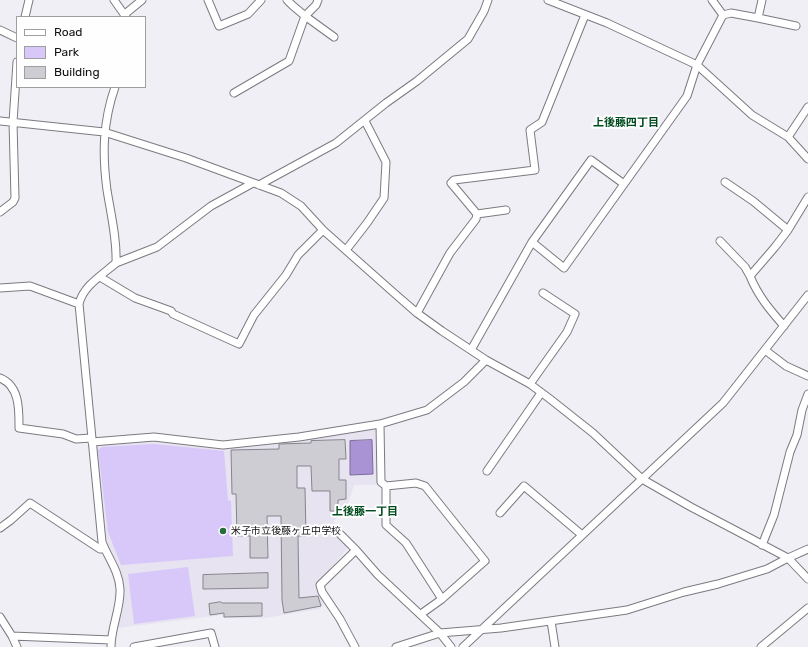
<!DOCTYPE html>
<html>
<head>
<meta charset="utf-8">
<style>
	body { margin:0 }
	#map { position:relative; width:808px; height:647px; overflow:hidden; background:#f1eff6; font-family:Rubik,sans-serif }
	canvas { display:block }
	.legend { position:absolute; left:16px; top:16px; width:130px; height:72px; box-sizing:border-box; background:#fefeff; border:1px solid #9f9fa1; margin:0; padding:5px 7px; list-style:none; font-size:12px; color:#111113 }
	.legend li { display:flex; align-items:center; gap:8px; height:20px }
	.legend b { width:20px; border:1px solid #9f9fa1 }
</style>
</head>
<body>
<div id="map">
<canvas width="808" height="647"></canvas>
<ul class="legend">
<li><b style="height:5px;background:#fff"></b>Road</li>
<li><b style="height:11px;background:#d8c8fa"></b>Park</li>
<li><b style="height:11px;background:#cfcdd4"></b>Building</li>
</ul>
</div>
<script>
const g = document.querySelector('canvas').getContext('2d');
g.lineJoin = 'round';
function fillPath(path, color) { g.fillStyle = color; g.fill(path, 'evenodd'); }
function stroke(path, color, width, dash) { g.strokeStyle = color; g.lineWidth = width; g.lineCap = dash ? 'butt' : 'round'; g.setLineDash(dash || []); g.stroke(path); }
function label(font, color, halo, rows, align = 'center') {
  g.font = font + ' Rubik,"Noto Sans JP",sans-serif'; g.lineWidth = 4; g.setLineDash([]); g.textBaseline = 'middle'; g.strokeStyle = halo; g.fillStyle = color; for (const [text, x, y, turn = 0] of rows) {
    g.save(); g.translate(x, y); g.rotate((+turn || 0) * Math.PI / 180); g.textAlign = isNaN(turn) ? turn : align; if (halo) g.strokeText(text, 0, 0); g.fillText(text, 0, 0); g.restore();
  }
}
const built = new Path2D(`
	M 377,428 L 377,485 L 354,485 L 347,507 L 339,508 L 339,515 L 334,521 L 335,524 L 352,543 L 318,584 L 325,602 L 320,609 L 265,618 L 223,618 L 222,615 L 118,628 L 125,593 L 121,574 L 107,544 L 106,537 L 95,449 L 99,444 L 154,441 L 217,448 L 230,447 L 325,437 Z`);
const green = new Path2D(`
	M 154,444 L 224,451 L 228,500 L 231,501 L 233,556 L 121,565 L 108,532 L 98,450 L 102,447 Z
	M 188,567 L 195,616 L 134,624 L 128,574 Z`);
const water = new Path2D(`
	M 372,440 L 373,474 L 350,475 L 350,441 Z`);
const building = new Path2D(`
	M 345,440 L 346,459 L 339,459 L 339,480 L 346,480 L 346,499 L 338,500 L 338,511 L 330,511 L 330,491 L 312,491 L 311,466 L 297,466 L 297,488 L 305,488 L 306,536 L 298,536 L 299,598 L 318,596 L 321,606 L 284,613 L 282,600 L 281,516 L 267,516 L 268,558 L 250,558 L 250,536 L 237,536 L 236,494 L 232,494 L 231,450 L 279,449 L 279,444 L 311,443 L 311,441 Z
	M 268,573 L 268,588 L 203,589 L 203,575 Z
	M 221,602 L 222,603 L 262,603 L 262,616 L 224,617 L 224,613 L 210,615 L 209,604 Z`);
const minor = new Path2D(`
	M 114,0 L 126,17
	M 208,0 L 219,26 L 248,14 L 261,0
	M 287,0 L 292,5 L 305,16 L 316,5 L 318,0
	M 548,0 L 607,23 L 697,65 L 752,115 L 788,137 L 808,159
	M 125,14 L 142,0
	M 723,15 L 731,13 L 758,18 L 762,0
	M 25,17 L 29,0
	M 758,18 L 796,26
	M 0,30 L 17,38
	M 234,93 L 289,61 L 305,16 L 334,37
	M 0,121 L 104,132 L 186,158 L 281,193 L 301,206 L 323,230 L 394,293 L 417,313 L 442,331 L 486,360 L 530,384 L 550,399 L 593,433 L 642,479 L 691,507 L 788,558 L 808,579
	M 788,137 L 808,107
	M 725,182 L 753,201 L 788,230 L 808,197
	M 259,185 L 336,143 L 386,103 L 417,81 L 468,39 L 484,11 L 488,0
	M 0,212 L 13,202 L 15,198 L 13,122 L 17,62
	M 477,214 L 451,183 L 454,180 L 535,170 L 530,130 L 542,122 L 585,15
	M 720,241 L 745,267 L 750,276
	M 532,242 L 564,268 L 687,96 L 697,65 L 723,15 L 712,0
	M 346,250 L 367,223 L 384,198 L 386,162 L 365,121
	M 116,263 L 157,247 L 211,206 L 253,183
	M 100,277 L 135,298 L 171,311 L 173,314 L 239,344 L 254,315 L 286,275 L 298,255 L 323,230
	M 0,288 L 30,286 L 79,304
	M 417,313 L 450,253 L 476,219 L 477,214 L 506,210
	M 784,326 C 770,310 758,296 750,276 L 775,247 L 788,230
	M 471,350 L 532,242 L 591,160 L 624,184
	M 765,350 L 786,366 L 808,376
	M 0,378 C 20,386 19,410 19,428 L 63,434 L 76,439 L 91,438
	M 530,384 L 567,332 L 575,314 L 543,293
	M 380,424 L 381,482 L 386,486 L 386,525 L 406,543 L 442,599
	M 92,442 L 154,437 L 223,445 L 299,437 L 380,424 L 427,410 L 464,382 L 486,360
	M 487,471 L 541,393
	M 386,486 L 416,483 L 425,486 L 485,561 L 442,599 L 421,614
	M 500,513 L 524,486 L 582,535
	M 0,528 L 11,520 L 30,503 L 100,549 L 105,549
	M 337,531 L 356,550 L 378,575 L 440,633 L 451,647
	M 762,545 L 774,515 L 790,452 L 797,435 L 802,410 L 808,394
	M 0,617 L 12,636 L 111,640
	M 551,621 L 555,647
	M 12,636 L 17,647
	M 111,647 C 111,627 121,608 120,589 C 119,571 108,558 102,542 L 79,304 C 83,286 102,275 116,263 C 117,239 111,215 107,190 C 102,153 103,122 115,87
	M 134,647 L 211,633 L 215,647
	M 355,647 L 340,619 L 322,592 L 320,585 L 356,550
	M 396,647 L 440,633 L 501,628 L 627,610 L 684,592 L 718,584 L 767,569 L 788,558 L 808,549
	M 463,647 L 723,403 L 808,295
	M 761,647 L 808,608`);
const markers = [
	[223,531,4,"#266e3b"]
];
const poiNames = [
	["米子市立後藤ヶ丘中学校",231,531]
];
const neighbourhoodNames = [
	["上後藤四丁目",626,123],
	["上後藤一丁目",365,512]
];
fillPath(built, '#e7e3f0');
fillPath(green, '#d8c8fa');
fillPath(water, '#aa93d5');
stroke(water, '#7c6c9b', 1);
fillPath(building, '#cfcdd4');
stroke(building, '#87858b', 1);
stroke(minor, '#7c7a80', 9);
stroke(minor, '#fff', 7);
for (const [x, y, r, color] of markers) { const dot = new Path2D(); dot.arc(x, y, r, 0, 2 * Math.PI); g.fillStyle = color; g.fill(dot); stroke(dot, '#fefeff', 1.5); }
label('10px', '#111113', '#fefeff', poiNames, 'left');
label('bold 11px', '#004b1e', '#fefeff', neighbourhoodNames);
</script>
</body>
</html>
